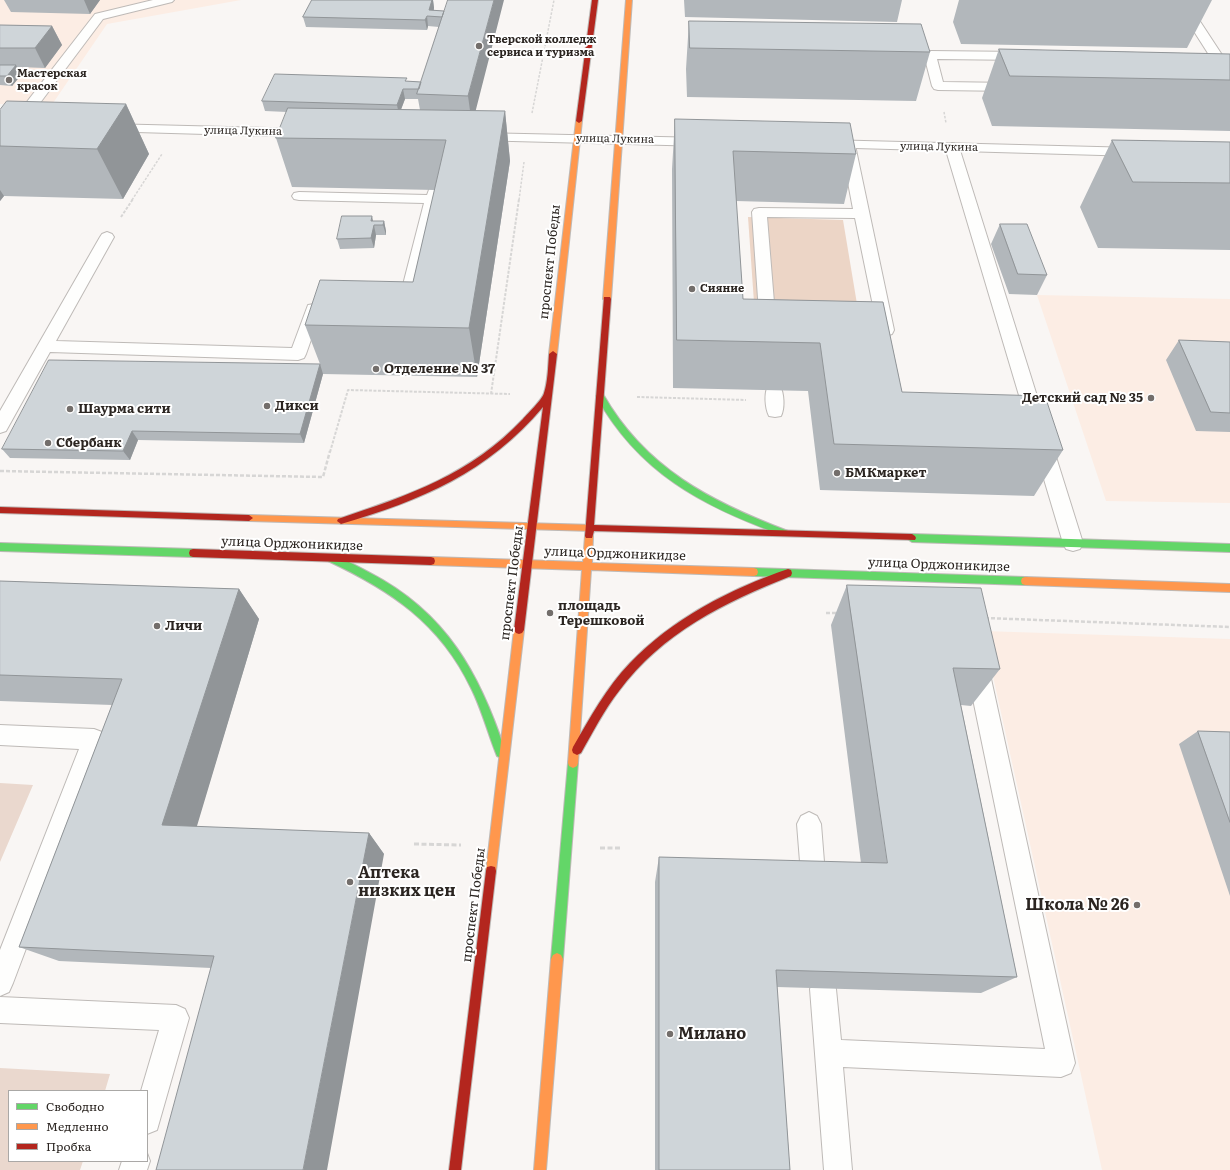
<!DOCTYPE html>
<html>
<head>
<meta charset="utf-8">
<style>
	body { margin:0 }
	#map { position:relative; width:1230px; height:1170px; overflow:hidden; background:#f9f6f4; font-family:Literata,serif }
	canvas { display:block }
	.legend { position:absolute; left:8px; top:1090px; width:140px; height:72px; box-sizing:border-box; background:#fff; border:1px solid #aaa8a6; margin:0; padding:5px 7px; list-style:none; font-size:12px; color:#2b2521 }
	.legend li { display:flex; align-items:center; gap:8px; height:20px }
	.legend b { width:20px; border:1px solid #aaa8a6 }
</style>
</head>
<body>
<div id="map">
<canvas width="1230" height="1170"></canvas>
<ul class="legend">
<li><b style="height:5px;background:#63d668"></b>Свободно</li>
<li><b style="height:5px;background:#ff974d"></b>Медленно</li>
<li><b style="height:5px;background:#b3261e"></b>Пробка</li>
</ul>
</div>
<script>
const g = document.querySelector('canvas').getContext('2d');
g.lineJoin = 'round';
function fillPath(path, color) { g.fillStyle = color; g.fill(path, 'evenodd'); }
function stroke(path, color, width, dash) { g.strokeStyle = color; g.lineWidth = width; g.lineCap = dash ? 'butt' : 'round'; g.setLineDash(dash || []); g.stroke(path); }
function label(font, color, halo, rows, align = 'center') {
  g.font = font + ' Literata,serif'; g.lineWidth = 4; g.setLineDash([]); g.textBaseline = 'middle'; g.strokeStyle = halo; g.fillStyle = color; for (const [text, x, y, turn = 0] of rows) {
    g.save(); g.translate(x, y); g.rotate((+turn || 0) * Math.PI / 180); g.textAlign = isNaN(turn) ? turn : align; if (halo) g.strokeText(text, 0, 0); g.fillText(text, 0, 0); g.restore();
  }
}
const built = new Path2D(`
	M 0,0 L 241,0 L 107,24 L 51,106 L 0,104 Z
	M 1037,295 L 1230,299 L 1230,503 L 1106,501 Z
	M 983,631 L 1230,639 L 1230,1170 L 1102,1170 Z`);
const green = new Path2D(`
	M 0,783 L 33,785 L 0,862 Z
	M 0,1068 L 110,1074 L 105,1091 L 9,1091 L 9,1161 L 83,1161 L 80,1170 L 0,1170 Z`);
const forest = new Path2D(`
	M 748,217 L 843,220 L 862,334 L 756,331 Z`);
const pathFar3 = new Path2D(`
	M 944,112 L 946,123
	M 532,113 L 554,0
	M 132,200 L 162,154
	M 519,200 L 524,162`);
const pathFar2 = new Path2D(`
	M 121,217 L 133,199
	M 491,394 L 519,199
	M 637,397 L 746,400
	M 330,452 L 348,390 L 510,394`);
const pathFar1 = new Path2D(`
	M 0,471 L 323,477 L 330,451
	M 826,613 L 838,613
	M 985,618 L 1230,627`);
const path = new Path2D(`
	M 414,844 L 461,845
	M 600,848 L 621,848`);
const lane = new Path2D(`
	M 153,0 L 174,0 L 172,2 L 103,19 L 22,127 L 12,127 L 10,124 L 12,121 L 95,14 Z
	M 930,51 L 1024,52 L 1028,53 L 1030,56 L 1028,59 L 1024,60 L 937,59 L 943,82 L 1012,83 L 1016,84 L 1018,87 L 1016,90 L 1012,91 L 938,90 L 934,89 L 932,86 L 924,55 L 926,52 Z
	M 848,141 L 853,142 L 855,145 L 894,330 L 892,334 L 886,336 L 880,334 L 878,330 L 855,218 L 767,217 L 776,327 L 774,331 L 768,332 L 762,331 L 760,327 L 752,212 L 754,209 L 759,208 L 853,209 L 841,145 L 843,142 Z
	M 952,143 L 957,144 L 959,147 L 1083,543 L 1080,549 L 1073,551 L 1066,549 L 1063,543 L 945,147 L 947,144 Z
	M 435,186 L 440,187 L 442,190 L 413,308 L 411,312 L 405,313 L 399,312 L 397,308 L 424,203 L 299,200 L 294,199 L 292,196 L 294,193 L 299,192 L 427,195 L 430,187 Z
	M 107,232 L 112,234 L 114,237 L 56,341 L 292,348 L 308,305 L 314,304 L 326,305 L 328,309 L 326,313 L 320,314 L 306,354 L 304,358 L 298,360 L 50,352 L 6,431 L 0,433 L 0,411 L 100,237 L 102,234 Z
	M 774,384 L 780,386 C 784,393 785,408 781,416 L 775,417 L 769,416 C 765,408 764,393 768,386 Z
	M 977,656 L 984,658 L 988,665 L 1075,1063 L 1071,1073 L 1061,1077 L 843,1067 L 852,1170 L 824,1170 L 810,989 L 814,980 L 823,976 L 832,980 L 836,989 L 841,1040 L 1045,1049 L 966,665 L 970,658 Z
	M 0,725 L 94,729 L 102,732 L 105,739 L 13,983 L 9,992 L 0,996 L 0,950 L 79,749 L 0,745 Z
	M 809,812 L 817,816 L 821,824 L 826,887 L 823,896 L 814,899 L 805,896 L 802,887 L 797,824 L 801,816 Z
	M 0,997 L 176,1005 L 185,1009 L 189,1018 L 157,1130 L 147,1134 L 147,1091 L 141,1091 L 159,1030 L 0,1023 Z
	M 147,1153 L 150,1161 L 147,1170 L 119,1170 L 122,1161 L 147,1161 Z`);
const street = new Path2D(`
	M 1174,0 L 1186,0 L 1230,67 L 1230,81 L 1225,80 Z
	M 107,124 L 309,129 L 314,130 L 316,133 L 314,136 L 309,137 L 102,131 L 100,128 L 102,125 Z
	M 479,133 L 705,138 L 710,139 L 712,142 L 710,145 L 705,146 L 474,140 L 472,137 L 474,134 Z
	M 825,140 L 1136,148 L 1141,149 L 1143,152 L 1141,155 L 1136,156 L 820,147 L 818,144 L 820,141 Z`);
const fast = new Path2D(`
	M 600,393 L 603,394 C 645,468 711,502 788,531 L 789,533 L 788,535 L 782,535 C 702,506 639,473 596,396 Z
	M 912,534 L 1230,544 L 1230,552 L 912,542 L 909,540 L 908,538 L 909,536 Z
	M 0,543 L 193,549 L 196,550 L 197,553 L 196,556 L 193,557 L 0,551 Z
	M 331,554 C 344,559 357,566 370,573 C 447,613 480,674 506,753 L 505,756 L 501,758 L 497,756 C 488,734 482,710 471,688 C 440,623 390,590 328,561 L 327,558 L 328,555 Z
	M 754,568 L 1025,577 L 1028,578 L 1029,581 L 1028,584 L 1025,585 L 754,576 L 751,575 L 750,572 L 751,569 Z
	M 573,758 L 577,760 L 578,763 L 563,959 L 561,963 L 557,965 L 553,963 L 551,959 L 568,763 L 569,760 Z`);
const slow = new Path2D(`
	M 626,0 L 632,0 L 611,299 L 607,301 L 603,299 Z
	M 579,119 L 582,121 L 557,354 L 553,357 L 549,354 L 576,121 Z
	M 249,515 L 593,525 L 597,528 L 593,531 L 249,521 L 245,518 Z
	M 589,532 L 592,534 L 593,536 L 592,563 L 754,568 L 757,569 L 758,572 L 757,575 L 754,576 L 591,570 L 578,763 L 577,766 L 573,768 L 569,766 L 568,763 L 582,570 L 431,565 L 428,564 L 427,561 L 428,558 L 431,557 L 583,562 L 585,536 L 586,534 Z
	M 1025,577 L 1230,584 L 1230,592 L 1025,585 L 1022,584 L 1021,581 L 1022,578 Z
	M 519,626 L 522,627 L 524,630 L 496,871 L 495,875 L 491,876 L 487,875 L 486,871 L 514,630 L 516,627 Z
	M 557,953 L 561,955 L 563,959 L 546,1170 L 534,1170 L 551,959 L 553,955 Z`);
const jam = new Path2D(`
	M 592,0 L 598,0 L 582,121 L 579,123 L 576,121 Z
	M 604,297 L 610,297 L 611,299 L 594,525 L 912,534 L 915,536 L 916,538 L 915,540 L 594,531 L 592,538 L 586,538 L 585,536 Z
	M 553,351 L 557,354 L 524,630 L 522,633 L 519,634 L 516,633 L 514,630 L 543,407 C 487,473 422,500 341,524 L 337,521 L 338,519 C 409,495 470,475 523,419 C 528,413 542,400 544,393 C 548,381 548,367 549,354 Z
	M 0,507 L 249,515 L 253,518 L 249,521 L 0,513 Z
	M 193,549 L 431,557 L 434,558 L 435,561 L 434,564 L 431,565 L 193,557 L 190,556 L 189,553 L 190,550 Z
	M 788,569 L 791,570 L 792,573 L 791,576 C 725,602 662,633 619,691 C 604,710 593,732 581,753 L 577,755 L 573,753 L 572,750 L 573,747 C 590,718 606,688 630,663 C 672,619 730,589 788,569 Z
	M 491,866 L 495,867 L 496,871 L 461,1170 L 449,1170 L 486,871 L 487,867 Z`);
const wall = new Path2D(`
	M 4,0 L 100,0 L 90,14 L 11,12 Z
	M 312,0 L 433,0 L 434,8 L 434,10 L 444,11 L 476,111 L 505,111 L 510,161 L 477,377 L 323,374 L 304,443 L 138,440 L 130,460 L 10,458 L 2,449 L 320,364 L 305,325 L 413,282 L 435,190 L 292,187 L 276,138 L 287,112 L 265,111 L 262,101 L 407,81 L 421,82 L 439,27 L 428,26 L 427,30 L 306,27 L 303,17 ZM 405,99 L 418,99 L 420,110 L 401,109 Z
	M 684,0 L 902,0 L 897,22 L 685,17 Z
	M 959,0 L 1212,0 L 1187,48 L 961,44 L 953,22 Z
	M 689,21 L 930,52 L 916,101 L 687,97 L 686,69 Z
	M 0,25 L 52,26 L 62,45 L 45,68 L 17,67 L 21,75 L 12,86 L 0,85 Z
	M 999,49 L 1230,54 L 1230,131 L 992,126 L 982,98 Z
	M 126,104 L 149,154 L 123,199 L 4,196 L 0,201 L 0,110 Z
	M 675,119 L 856,154 L 844,204 L 736,201 L 743,299 L 883,302 L 902,392 L 1063,450 L 1034,496 L 820,490 L 808,391 L 673,388 L 672,169 Z
	M 1112,140 L 1230,142 L 1230,250 L 1098,248 L 1080,207 Z
	M 373,221 L 384,221 L 386,231 L 386,235 L 376,235 L 374,248 L 340,249 L 337,239 Z
	M 1000,224 L 1047,275 L 1037,295 L 1009,294 L 991,244 Z
	M 1179,340 L 1230,342 L 1230,432 L 1196,431 L 1166,360 Z
	M 0,581 L 239,589 L 259,619 L 196,827 L 369,833 L 384,854 L 211,968 L 59,961 L 19,947 L 112,705 L 0,701 Z
	M 847,585 L 1000,669 L 971,706 L 961,705 L 1017,977 L 981,993 L 777,987 L 790,1170 L 655,1170 L 655,882 L 659,857 L 861,863 L 831,625 Z
	M 1198,731 L 1230,732 L 1230,896 L 1179,744 Z`);
const shadedWall = new Path2D(`
	M 84,0 L 100,0 L 90,14 Z
	M 432,0 L 433,0 L 434,8 L 432,17 L 429,10 Z
	M 494,0 L 504,0 L 472,125 L 468,96 Z
	M 427,16 L 428,26 L 427,30 L 425,20 Z
	M 52,26 L 62,45 L 45,68 L 35,48 Z
	M 16,65 L 21,75 L 12,86 L 7,76 Z
	M 403,89 L 405,99 L 399,115 L 397,105 Z
	M 126,104 L 149,154 L 123,199 L 97,149 Z
	M 505,111 L 510,161 L 477,377 L 469,328 Z
	M 0,190 L 4,196 L 0,201 Z
	M 372,216 L 376,235 L 374,248 L 371,238 L 371,221 Z
	M 384,221 L 386,231 L 386,235 L 383,225 Z
	M 320,364 L 323,374 L 304,443 L 300,434 Z
	M 132,431 L 138,440 L 130,460 L 123,451 Z
	M 239,589 L 259,619 L 191,846 L 162,825 Z
	M 369,833 L 384,854 L 327,1170 L 303,1170 Z`);
const building = new Path2D(`
	M 312,0 L 432,0 L 429,10 L 444,11 L 442,17 L 427,16 L 425,20 L 303,17 Z
	M 448,0 L 494,0 L 468,96 L 417,94 Z
	M 689,21 L 921,24 L 930,52 L 690,48 Z
	M 0,25 L 52,26 L 35,48 L 0,48 Z
	M 999,49 L 1230,54 L 1230,80 L 1010,76 Z
	M 0,65 L 16,65 L 7,76 L 0,76 Z
	M 275,74 L 407,78 L 405,81 L 421,82 L 419,89 L 403,89 L 397,105 L 262,101 Z
	M 7,101 L 126,104 L 97,149 L 0,146 L 0,110 Z
	M 288,108 L 505,111 L 469,328 L 305,325 L 320,280 L 413,282 L 446,140 L 276,138 Z
	M 675,119 L 850,123 L 856,154 L 733,151 L 743,299 L 883,302 L 902,392 L 1045,396 L 1063,450 L 834,444 L 820,343 L 677,340 Z
	M 1112,140 L 1230,142 L 1230,183 L 1133,182 Z
	M 342,216 L 372,216 L 371,221 L 384,221 L 383,225 L 374,225 L 371,238 L 337,239 Z
	M 1000,224 L 1027,224 L 1047,275 L 1018,274 Z
	M 1179,340 L 1230,342 L 1230,413 L 1211,412 Z
	M 49,360 L 320,364 L 300,434 L 132,431 L 123,451 L 2,449 Z
	M 0,581 L 239,589 L 162,825 L 369,833 L 303,1170 L 156,1170 L 214,956 L 19,947 L 122,679 L 0,675 Z
	M 847,585 L 981,588 L 1000,669 L 953,668 L 1017,977 L 776,970 L 790,1170 L 659,1170 L 659,857 L 887,863 Z
	M 1198,731 L 1230,732 L 1230,822 Z`);
const markers = [
	[479,46,4,"#736e6b"],
	[9,80,4,"#736e6b"],
	[692,289,4,"#736e6b"],
	[376,369,4,"#736e6b"],
	[1151,398,4,"#736e6b"],
	[267,406,4,"#736e6b"],
	[70,409,4,"#736e6b"],
	[48,443,4,"#736e6b"],
	[837,473,4,"#736e6b"],
	[550,613,4,"#736e6b"],
	[157,626,4,"#736e6b"],
	[350,882,4,"#736e6b"],
	[1137,905,4,"#736e6b"],
	[670,1034,4,"#736e6b"]
];
const farPoinames = [
	["Тверской колледж",487,40],
	["сервиса и туризма",487,53],
	["Мастерская",17,74],
	["красок",17,87],
	["Сияние",700,289]
];
const farStreetnames = [
	["улица Лукина",243,131,1],
	["улица Лукина",615,139,1],
	["улица Лукина",939,147,1]
];
const streetNames = [
	["проспект Победы",550,262,-84],
	["улица Орджоникидзе",292,544,2],
	["улица Орджоникидзе",615,554,2],
	["улица Орджоникидзе",939,565,2],
	["проспект Победы",512,583,-83],
	["проспект Победы",474,905,-83]
];
const poiNames = [
	["Отделение № 37",384,369],
	["Детский сад № 35",1143,398,"right"],
	["Дикси",275,406],
	["Шаурма сити",78,409],
	["Сбербанк",56,443],
	["БМКмаркет",845,473],
	["площадь",558,606],
	["Терешковой",558,621],
	["Личи",165,626]
];
const nearPoinames = [
	["Аптека",358,873],
	["низких цен",358,891],
	["Школа № 26",1129,905,"right"],
	["Милано",678,1034]
];
fillPath(built, '#fcede4');
fillPath(green, '#ead8ce');
fillPath(forest, '#ecd5c6');
stroke(lane, '#bebab7', 2);
stroke(street, '#bebab7', 2);
stroke(fast, '#bebab7', 2);
stroke(slow, '#bebab7', 2);
stroke(jam, '#bebab7', 2);
stroke(pathFar3, '#d7d6d5', 1.5, [2.5, 1.5]);
stroke(pathFar2, '#d7d6d5', 2, [3, 1.5]);
stroke(pathFar1, '#d7d6d5', 2.5, [4, 2]);
stroke(path, '#d7d6d5', 3, [5, 2.5]);
fillPath(lane, '#fefefd');
fillPath(street, '#fefefd');
fillPath(fast, '#63d668');
fillPath(slow, '#ff974d');
fillPath(jam, '#b3261e');
fillPath(wall, '#b2b7bb');
fillPath(shadedWall, '#919598');
fillPath(building, '#cfd5d9');
stroke(building, '#919598', 1);
for (const [x, y, r, color] of markers) { const dot = new Path2D(); dot.arc(x, y, r, 0, 2 * Math.PI); g.fillStyle = color; g.fill(dot); stroke(dot, '#fff', 1.5); }
label('bold 11px', '#2b2521', '#fff', farPoinames, 'left');
label('11px', '#2b2521', '#fff', farStreetnames);
label('13px', '#2b2521', '#fff', streetNames);
label('bold 13px', '#2b2521', '#fff', poiNames, 'left');
label('bold 16px', '#2b2521', '#fff', nearPoinames, 'left');
</script>
</body>
</html>
